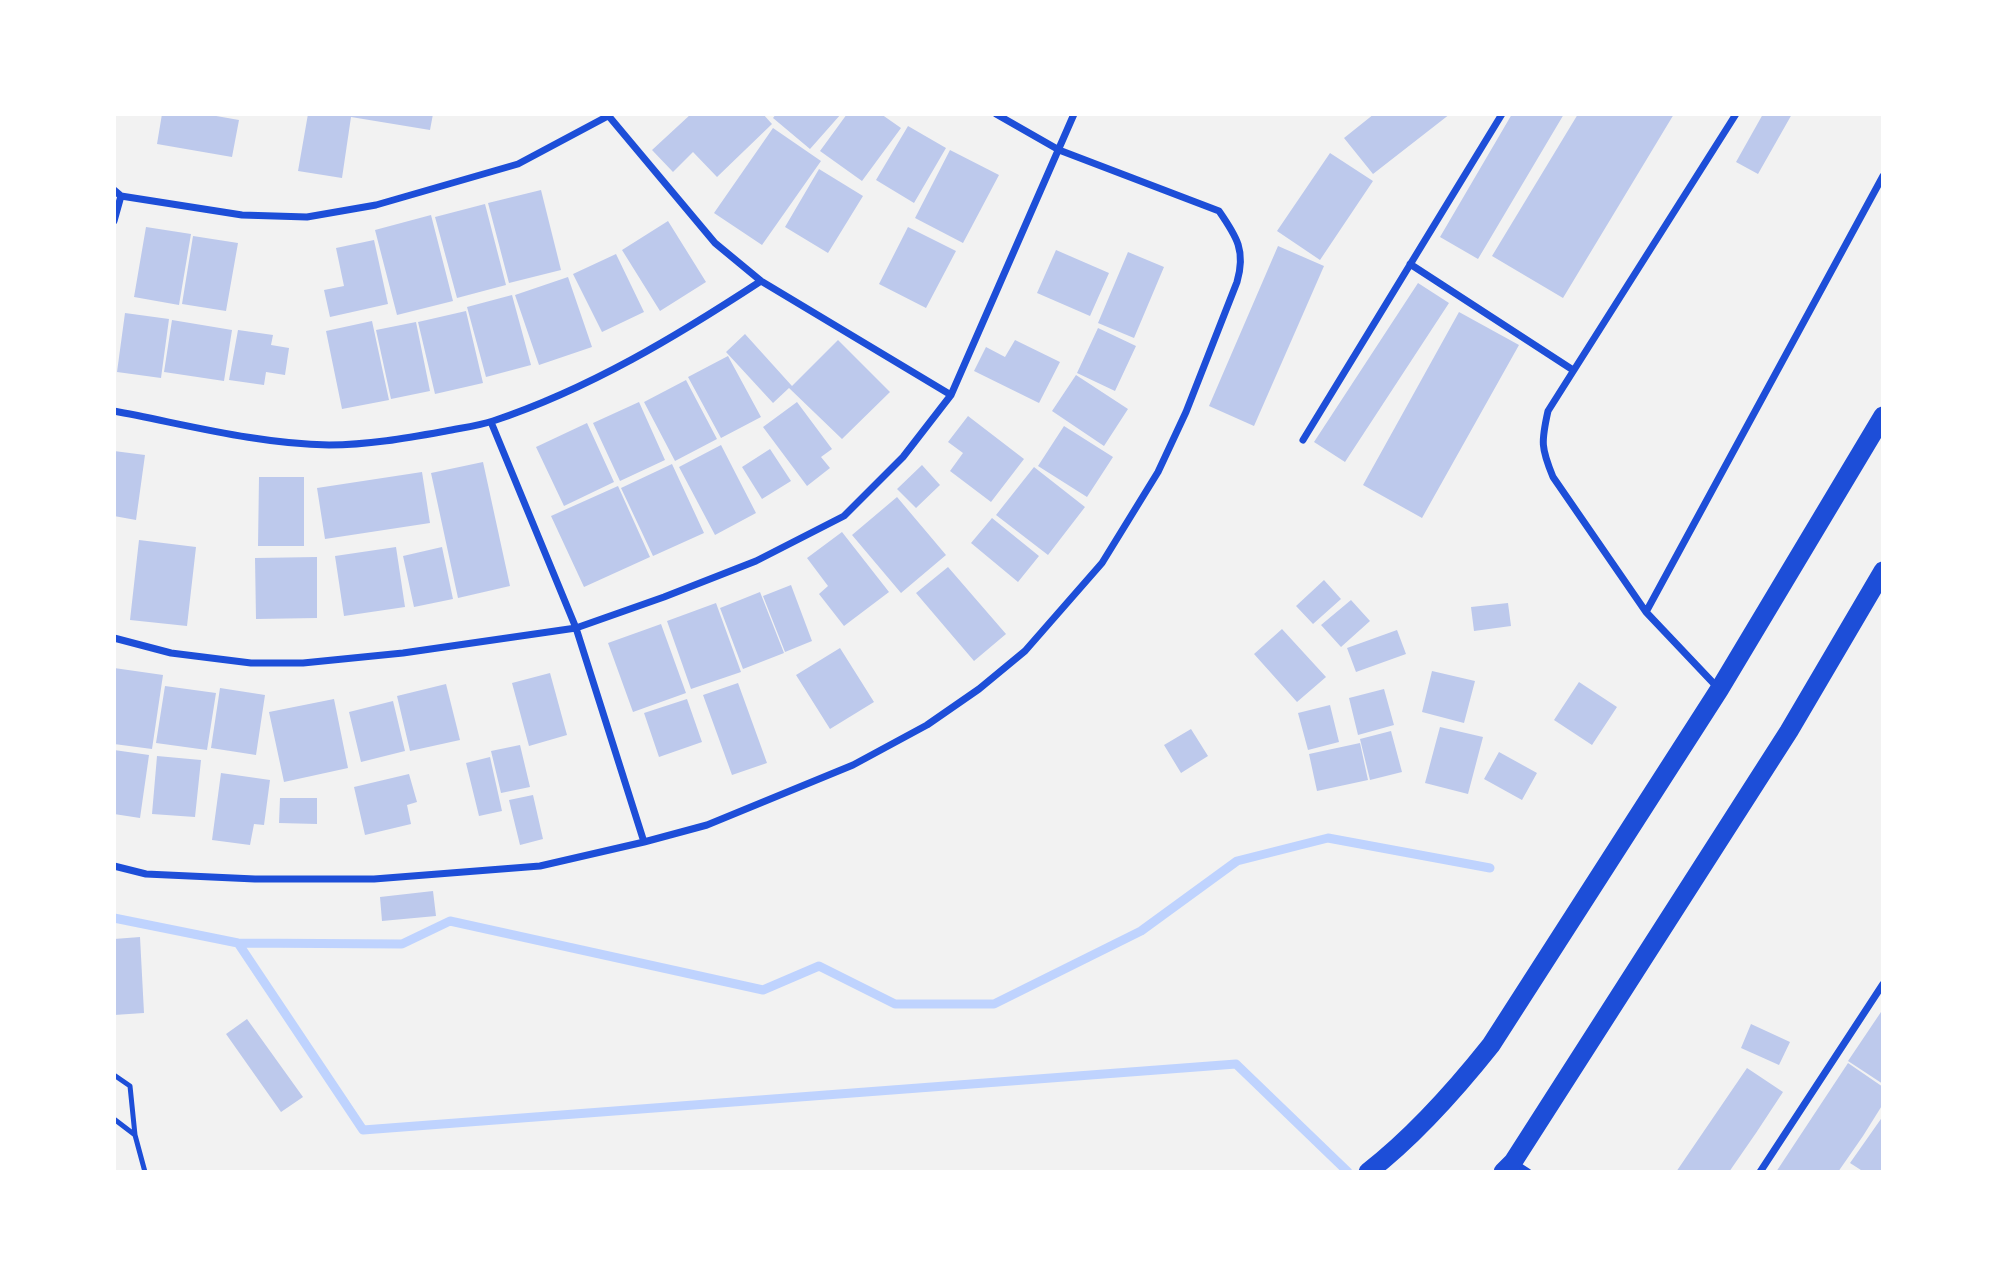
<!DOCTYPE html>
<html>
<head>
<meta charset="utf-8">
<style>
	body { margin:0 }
	#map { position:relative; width:1997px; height:1286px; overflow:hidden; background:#f2f2f2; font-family:Figtree,sans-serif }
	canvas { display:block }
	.frame { position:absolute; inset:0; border:116px solid #fff; pointer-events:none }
</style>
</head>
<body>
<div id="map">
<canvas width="1997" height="1286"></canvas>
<div class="frame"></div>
</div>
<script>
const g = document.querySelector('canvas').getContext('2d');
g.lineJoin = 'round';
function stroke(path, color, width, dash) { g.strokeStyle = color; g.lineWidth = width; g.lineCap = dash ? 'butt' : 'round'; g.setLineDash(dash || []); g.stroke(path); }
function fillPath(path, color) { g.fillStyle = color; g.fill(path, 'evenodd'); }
const stream = new Path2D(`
	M 114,918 L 238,943 L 402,944 L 450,921 L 763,990 L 819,966 L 895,1004 L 994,1004 L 1141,931 L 1237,861 L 1328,838 L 1490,868
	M 238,943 L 363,1130 L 1236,1064 L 1348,1172`);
const building = new Path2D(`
	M 162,114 L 205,114 L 239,120 L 232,157 L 157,144 Z
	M 308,114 L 433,114 L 430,130 L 351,117 L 342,178 L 298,171 Z
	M 691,114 L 763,114 L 772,124 L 717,177 L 693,152 L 673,172 L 652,150 Z
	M 776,114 L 841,114 L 810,149 L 773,118 Z
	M 847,114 L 881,114 L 901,128 L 862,181 L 820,151 Z
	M 1374,114 L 1450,114 L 1373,174 L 1344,138 Z
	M 1512,114 L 1564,114 L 1478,259 L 1440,237 Z
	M 1578,114 L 1674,114 L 1563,298 L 1492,256 Z
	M 1763,114 L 1792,114 L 1758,174 L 1736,162 Z
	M 908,126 L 946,148 L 914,203 L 876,180 Z
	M 773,128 L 821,161 L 762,245 L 714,213 Z
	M 950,150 L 999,175 L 963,243 L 915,218 Z
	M 1330,153 L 1373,181 L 1320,260 L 1277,231 Z
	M 819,169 L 863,196 L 828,253 L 785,227 Z
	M 541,190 L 561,270 L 509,283 L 488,203 Z
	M 485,204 L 506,285 L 457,298 L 435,217 Z
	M 431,215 L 453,301 L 397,315 L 375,230 Z
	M 668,221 L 706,282 L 660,311 L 622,250 Z
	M 146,227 L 191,234 L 179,305 L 134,297 Z
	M 908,227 L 956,251 L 926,308 L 879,284 Z
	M 193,236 L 238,243 L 226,311 L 182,304 Z
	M 374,240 L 388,304 L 330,317 L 324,290 L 344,286 L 336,248 Z
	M 1278,246 L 1324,266 L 1254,426 L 1209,406 Z
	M 1056,250 L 1109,273 L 1090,316 L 1037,293 Z
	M 1128,252 L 1164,267 L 1134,338 L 1098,323 Z
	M 616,254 L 644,312 L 602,332 L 573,274 Z
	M 568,277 L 592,347 L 539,365 L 515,295 Z
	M 1418,283 L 1449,303 L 1345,462 L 1314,442 Z
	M 512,295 L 531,365 L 486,377 L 467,307 Z
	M 466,311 L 483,383 L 435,394 L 418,322 Z
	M 1459,312 L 1519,345 L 1422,518 L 1363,485 Z
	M 125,313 L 169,319 L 161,378 L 117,372 Z
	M 172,320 L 232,330 L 224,381 L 164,372 Z
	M 372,321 L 389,400 L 342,409 L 326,331 Z
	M 416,322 L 430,391 L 391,399 L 376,330 Z
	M 1098,328 L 1136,346 L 1115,391 L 1077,373 Z
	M 238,330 L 273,335 L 271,345 L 289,348 L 285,375 L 266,372 L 264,385 L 229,380 Z
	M 745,334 L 792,386 L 838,340 L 890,392 L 842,439 L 789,388 L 773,403 L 726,352 Z
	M 1015,340 L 1060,362 L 1039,403 L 974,371 L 986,347 L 1005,357 Z
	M 728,356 L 761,417 L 721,438 L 688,377 Z
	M 1076,375 L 1128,409 L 1104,446 L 1052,411 Z
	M 686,380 L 717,439 L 675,461 L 644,402 Z
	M 639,402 L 665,460 L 620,481 L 593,423 Z
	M 797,402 L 832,449 L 821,457 L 830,468 L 807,486 L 763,427 Z
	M 968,416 L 1024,459 L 991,502 L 950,471 L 963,453 L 948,442 Z
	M 587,423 L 614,482 L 564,506 L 536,447 Z
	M 1064,426 L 1113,457 L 1087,497 L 1038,466 Z
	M 721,445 L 756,513 L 715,535 L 679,467 Z
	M 770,449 L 791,481 L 762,499 L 742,467 Z
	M 114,451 L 145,455 L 136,520 L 114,516 Z
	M 483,462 L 510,586 L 458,598 L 431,473 Z
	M 672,464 L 704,533 L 653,556 L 621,488 Z
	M 922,465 L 940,485 L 916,508 L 897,489 Z
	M 1034,467 L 1085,507 L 1048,555 L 996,515 Z
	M 422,472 L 430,523 L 325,539 L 317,488 Z
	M 259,477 L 304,477 L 304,546 L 258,546 Z
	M 618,486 L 650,557 L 584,587 L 551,516 Z
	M 897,497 L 946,555 L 901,593 L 852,535 Z
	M 992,518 L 1039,556 L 1018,582 L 971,543 Z
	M 842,532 L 889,592 L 844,626 L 819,594 L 828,586 L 807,558 Z
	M 139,540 L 196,547 L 187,626 L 130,620 Z
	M 396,547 L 405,607 L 344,616 L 335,556 Z
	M 442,547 L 453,599 L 414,607 L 403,556 Z
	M 317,557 L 317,618 L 256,619 L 255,558 Z
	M 948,567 L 1006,634 L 974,661 L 916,593 Z
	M 1324,580 L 1341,599 L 1313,624 L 1296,606 Z
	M 791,585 L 812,641 L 785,652 L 763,596 Z
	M 760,592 L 784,653 L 743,669 L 720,608 Z
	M 1351,600 L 1370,621 L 1341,647 L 1321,625 Z
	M 716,603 L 741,672 L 691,689 L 667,621 Z
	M 1508,603 L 1511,626 L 1474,631 L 1471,607 Z
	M 661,624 L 686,693 L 633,712 L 608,643 Z
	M 1282,629 L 1326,677 L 1297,702 L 1254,654 Z
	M 1397,630 L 1406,654 L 1356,672 L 1347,648 Z
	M 840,648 L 874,702 L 830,729 L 796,675 Z
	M 114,668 L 163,675 L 152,749 L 114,744 Z
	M 1432,671 L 1475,681 L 1464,723 L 1422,712 Z
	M 550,673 L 567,735 L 529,746 L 512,683 Z
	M 1579,682 L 1617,707 L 1592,745 L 1554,720 Z
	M 738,683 L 767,763 L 732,775 L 703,695 Z
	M 446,684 L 460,740 L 410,751 L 397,696 Z
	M 165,686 L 216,693 L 207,750 L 156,743 Z
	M 220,688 L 265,695 L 256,755 L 211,748 Z
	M 1384,689 L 1394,725 L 1358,735 L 1349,698 Z
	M 334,699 L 348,768 L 284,782 L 269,712 Z
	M 687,699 L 702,742 L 659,757 L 644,713 Z
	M 393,701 L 405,751 L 361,762 L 349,712 Z
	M 1330,705 L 1339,742 L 1308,750 L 1298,713 Z
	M 1440,727 L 1483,737 L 1468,794 L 1425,783 Z
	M 1191,729 L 1208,756 L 1181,773 L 1164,745 Z
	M 1391,731 L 1402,772 L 1370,780 L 1360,739 Z
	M 1360,743 L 1368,780 L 1317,791 L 1309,754 Z
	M 520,745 L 530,787 L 501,793 L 491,751 Z
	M 114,750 L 149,755 L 140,818 L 114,814 Z
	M 1499,752 L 1537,773 L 1522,800 L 1484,779 Z
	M 157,756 L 201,760 L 195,817 L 152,814 Z
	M 490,757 L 502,811 L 479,816 L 466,763 Z
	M 221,773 L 270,780 L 264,825 L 254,824 L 250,845 L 212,840 Z
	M 409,774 L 417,802 L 407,805 L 411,824 L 365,835 L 354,787 Z
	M 533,795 L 543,839 L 520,845 L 509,800 Z
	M 280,798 L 317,798 L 317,824 L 279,823 Z
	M 433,891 L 436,916 L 382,921 L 380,897 Z
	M 140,937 L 144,1013 L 114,1015 L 114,939 Z
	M 1883,1009 L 1883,1084 L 1848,1061 Z
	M 247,1019 L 303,1097 L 281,1112 L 226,1034 Z
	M 1751,1024 L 1790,1042 L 1779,1065 L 1741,1048 Z
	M 1848,1063 L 1883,1087 L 1883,1104 L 1863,1136 L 1838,1172 L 1776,1172 Z
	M 1747,1068 L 1783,1092 L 1756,1133 L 1729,1172 L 1676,1172 Z
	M 1883,1116 L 1883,1172 L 1864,1172 L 1850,1163 Z`);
const service = new Path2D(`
	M 114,1075 L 130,1086 L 135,1135
	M 114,1119 L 135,1135 L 145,1172`);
const minor = new Path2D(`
	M 607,114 L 715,243 L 761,281 L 951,395
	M 114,190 L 121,196 L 242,215 L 307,217 L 376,205 L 518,164 L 608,116
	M 114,221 L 121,196
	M 1410,264 L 1573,370
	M 114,411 C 184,424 257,444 329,445 C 369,445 407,438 446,431 C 461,428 478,426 493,421 C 589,389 677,336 761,281
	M 491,422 L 576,628 L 644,842
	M 1303,440 L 1502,114
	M 1646,612 L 1553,477 C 1541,448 1541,442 1548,411 L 1736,114
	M 114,638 L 171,653 L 251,663 L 303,663 L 403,653 L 576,628 L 664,597 L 756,561 L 844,516 L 903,457 L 951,395 L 1074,114
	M 1718,688 L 1646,612 L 1883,176
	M 114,866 L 146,874 L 255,879 L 374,879 L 540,866 L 644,842 L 707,825 L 853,765 L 927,725 L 979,689 L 1025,651 L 1102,563 L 1158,472 L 1186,412 L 1237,282 C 1246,251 1237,237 1219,211 L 1059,150 L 996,114
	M 1514,1163 L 1528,1172
	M 1760,1172 L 1883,984`);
const trunk = new Path2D(`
	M 1368,1172 C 1412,1138 1456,1089 1491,1045 L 1719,690 L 1883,416
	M 1503,1172 L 1513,1162 L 1789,731 L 1883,571`);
stroke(stream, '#bfd3fe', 9);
fillPath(building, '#bdc9ec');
stroke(service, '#1d4ed8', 5);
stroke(minor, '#1d4ed8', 7);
stroke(trunk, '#1d4ed8', 19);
</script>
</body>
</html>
